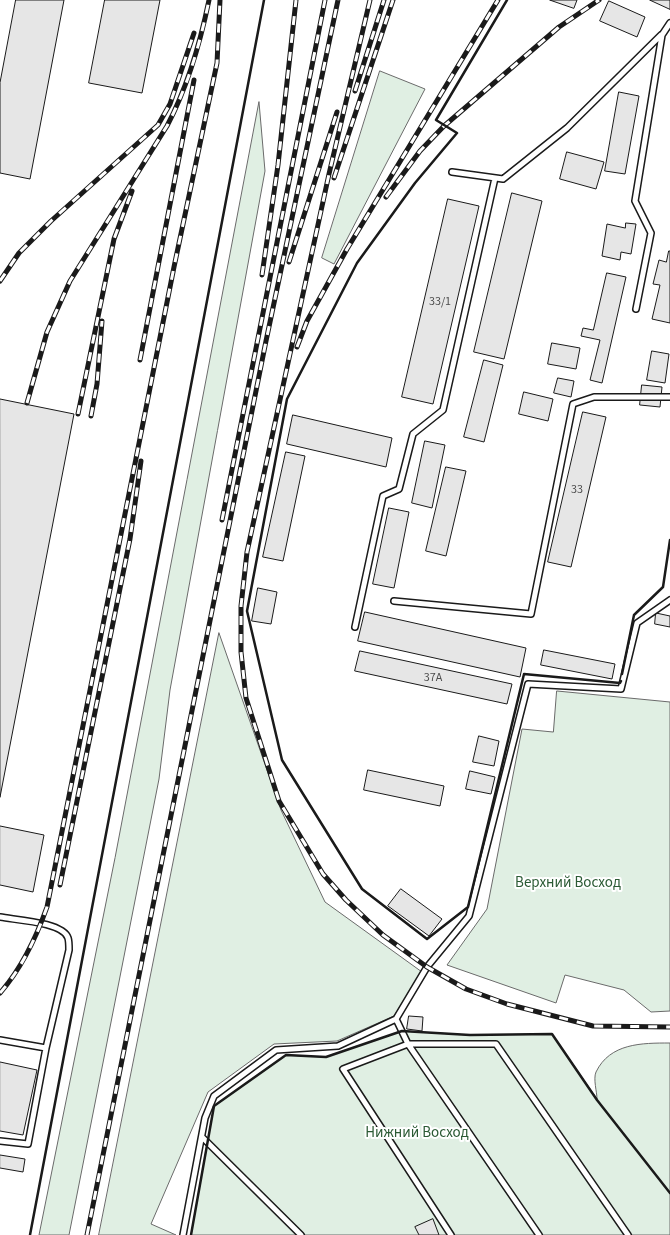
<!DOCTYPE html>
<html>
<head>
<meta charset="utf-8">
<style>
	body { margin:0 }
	canvas { display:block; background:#fff }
</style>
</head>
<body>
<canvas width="670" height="1235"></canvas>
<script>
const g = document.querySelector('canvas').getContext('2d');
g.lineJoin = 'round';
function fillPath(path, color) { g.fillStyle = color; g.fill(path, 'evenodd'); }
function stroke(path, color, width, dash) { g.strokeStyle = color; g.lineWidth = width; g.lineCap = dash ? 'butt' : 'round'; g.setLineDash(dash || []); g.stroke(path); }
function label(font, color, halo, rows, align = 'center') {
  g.font = font + ' "Source Sans 3",sans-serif'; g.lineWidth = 4; g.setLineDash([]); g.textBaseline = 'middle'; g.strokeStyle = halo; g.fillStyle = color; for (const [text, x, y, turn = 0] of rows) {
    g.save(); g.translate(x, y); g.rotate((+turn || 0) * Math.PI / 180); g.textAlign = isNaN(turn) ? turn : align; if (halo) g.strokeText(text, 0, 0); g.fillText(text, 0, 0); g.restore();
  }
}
const green = new Path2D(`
	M 380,71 L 425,89 L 334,264 L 322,258 Z
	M 259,102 L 265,171 L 170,690 L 159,779 L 69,1235 L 39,1235 L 115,858 Z
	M 219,633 L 281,810 L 325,902 L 422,972 L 394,1016 L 337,1041 L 274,1044 L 208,1092 L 151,1224 L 176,1235 L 99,1235 Z
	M 557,691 L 670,702 L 670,1011 L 651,1012 L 624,990 L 565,975 L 556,1003 L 447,965 L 487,909 L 522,729 L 553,732 Z
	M 402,1031 L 470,1035 L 552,1034 L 597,1099 C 597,1092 593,1079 596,1072 C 610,1043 642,1043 670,1043 L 670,1235 L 191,1235 L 214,1106 L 286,1055 L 326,1057 Z`);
const building = new Path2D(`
	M 16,0 L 64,0 L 30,179 L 0,173 L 0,83 Z
	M 105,0 L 160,0 L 142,93 L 89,83 Z
	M 550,0 L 577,0 L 574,8 Z
	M 650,0 L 670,0 L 670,9 Z
	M 609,1 L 645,17 L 637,37 L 600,21 Z
	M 619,92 L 639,96 L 625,174 L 605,171 Z
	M 567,152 L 604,162 L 596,189 L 560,179 Z
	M 512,193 L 542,201 L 504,359 L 474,352 Z
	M 448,199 L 479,206 L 433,404 L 402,397 Z
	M 626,223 L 636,224 L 631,254 L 621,252 L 620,260 L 602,256 L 607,224 L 625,228 Z
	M 669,251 L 670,251 L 670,323 L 652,319 L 660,285 L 653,284 L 659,260 L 666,262 Z
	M 607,273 L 626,277 L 602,383 L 590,380 L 600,340 L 581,336 L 583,328 L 593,330 Z
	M 552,343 L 580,348 L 576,369 L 548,364 Z
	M 652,351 L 669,354 L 665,383 L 647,380 Z
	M 484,360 L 503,365 L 484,442 L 464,437 Z
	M 558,378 L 574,381 L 571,397 L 554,393 Z
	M 642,385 L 662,387 L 660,407 L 640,405 Z
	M 524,392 L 553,399 L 548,421 L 519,414 Z
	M 0,399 L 74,414 L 0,797 Z
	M 583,412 L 606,417 L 571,567 L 548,562 Z
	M 293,415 L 392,438 L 386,467 L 287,444 Z
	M 425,441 L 445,445 L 432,508 L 412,503 Z
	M 286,452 L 305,456 L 283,561 L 263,557 Z
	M 446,467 L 466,471 L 446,556 L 426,551 Z
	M 389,508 L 409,512 L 394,588 L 373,584 Z
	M 258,588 L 277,592 L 271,624 L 252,621 Z
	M 365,612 L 526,648 L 520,677 L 358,641 Z
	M 656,613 L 670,616 L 670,627 L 655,624 Z
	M 544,650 L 615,664 L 612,679 L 541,665 Z
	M 360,651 L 512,684 L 507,704 L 355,671 Z
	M 479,736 L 499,741 L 494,766 L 473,762 Z
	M 368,770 L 444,786 L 440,806 L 364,790 Z
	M 470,771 L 495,777 L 491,794 L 466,789 Z
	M 0,826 L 44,835 L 33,892 L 0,885 Z
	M 401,889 L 442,919 L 429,936 L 388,906 Z
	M 409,1016 L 423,1017 L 422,1031 L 407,1029 Z
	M 0,1062 L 37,1070 L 23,1135 L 0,1131 Z
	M 0,1155 L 25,1159 L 23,1172 L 0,1168 Z
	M 433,1219 L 439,1235 L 419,1235 L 415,1227 Z`);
const service = new Path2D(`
	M 452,172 L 503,179 L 567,128 L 661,35
	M 636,309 L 651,233 L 635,201 L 662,35 L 670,23
	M 394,601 L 531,614 L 573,404 L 594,397 L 670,397
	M 355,627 L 383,496 L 399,489 L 413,434 L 443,410 L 495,178
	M 0,917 C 15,920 63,922 68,938 C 69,941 69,946 69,950 L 46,1048 L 28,1144 L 0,1141
	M 396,1019 L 408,1044 L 496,1044 L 628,1235
	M 0,1040 L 46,1048
	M 202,1137 L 301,1235
	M 183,1235 L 205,1118 L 214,1096 L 276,1050 L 338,1046 L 396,1019 L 427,967 L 469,916 L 528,684 L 621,689 L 637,623 L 670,600
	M 451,1235 L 343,1069 L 408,1044 L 539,1235`);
const rail = new Path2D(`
	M 370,0 L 329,174 L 247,552 L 241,606 L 241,652 L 246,698 L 279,801 L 323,874 L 346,900 L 383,935 L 427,967 L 466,989 L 507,1004 L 593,1026 L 670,1027
	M 355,91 L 384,0
	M 334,178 L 393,0
	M 386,197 L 420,151 L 444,126 L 559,27 L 599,0
	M 289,262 L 337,112
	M 262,275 L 278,165 L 296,0
	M 0,281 L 19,253 L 51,221 L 158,125 L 170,104 L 194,33
	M 297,347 L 307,321 L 347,249 L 498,0
	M 140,360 L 194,80
	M 27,403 L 47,332 L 70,281 L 167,126 C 188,86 200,44 209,0
	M 78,414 L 114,239 L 132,191
	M 91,416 L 97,384 L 102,321
	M 222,520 L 325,0
	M 60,885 L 130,539 L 141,461
	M 0,993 C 22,968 36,938 47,907 L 174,267 L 217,63 L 220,0
	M 87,1235 L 266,341 L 338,0`);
const wall = new Path2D(`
	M 507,0 L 436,120 L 457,133 L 415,183 L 357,263 L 287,399 L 247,611 L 282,760 L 362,889 L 427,939 L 468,907 L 524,674 L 620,683 L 621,681
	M 622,674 L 634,615 L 663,587 L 670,540
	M 30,1235 L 264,0
	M 191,1235 L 214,1106 L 286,1055 L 326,1057 L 402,1031 L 470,1035 L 552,1034 L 597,1100 L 670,1193`);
const numberNames = [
	["33/1",440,302],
	["33",577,490],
	["37А",433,678]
];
const parkNames = [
	["Верхний Восход",568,884],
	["Нижний Восход",417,1134]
];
fillPath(green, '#e0efe3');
stroke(green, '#6a6a6a', 1);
fillPath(building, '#e6e6e6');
stroke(building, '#1a1a1a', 1);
stroke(service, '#1a1a1a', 8);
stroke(service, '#fff', 5);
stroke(rail, '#1a1a1a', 5);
stroke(rail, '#fff', 3, [9]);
stroke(wall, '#1a1a1a', 2.5);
label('12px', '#4d4d4d', null, numberNames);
label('15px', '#2b5a34', '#fff', parkNames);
</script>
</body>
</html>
